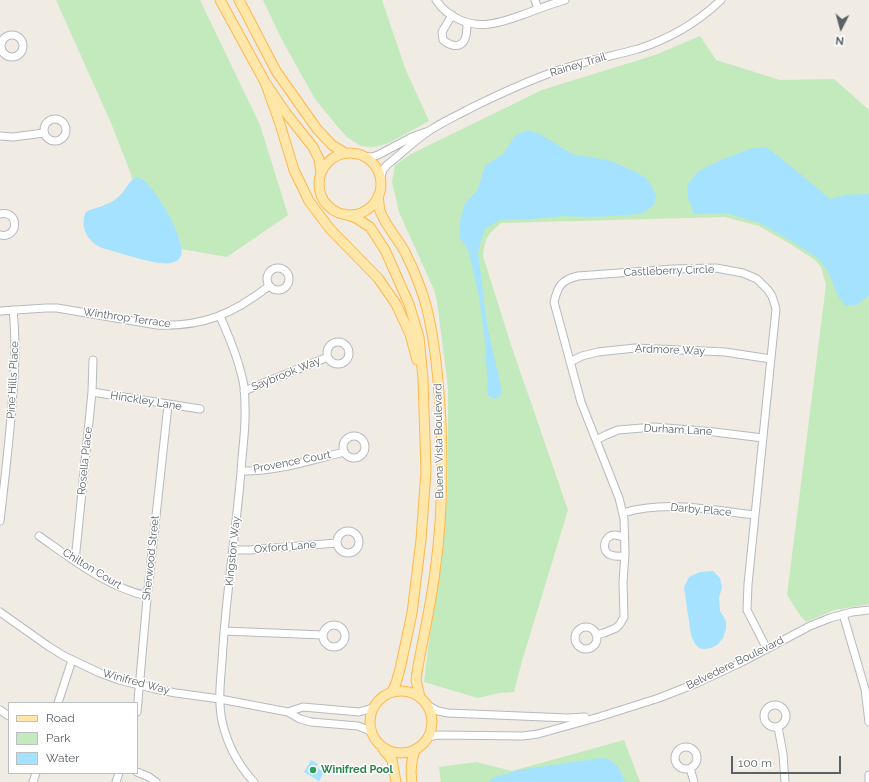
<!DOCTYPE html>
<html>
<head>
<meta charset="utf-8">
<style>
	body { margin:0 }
	#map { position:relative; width:869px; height:782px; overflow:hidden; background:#f0ebe3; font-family:Raleway,sans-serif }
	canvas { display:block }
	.legend { position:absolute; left:8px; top:702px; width:130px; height:72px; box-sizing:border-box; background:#fff; border:1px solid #bdc0c2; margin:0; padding:5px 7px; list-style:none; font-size:12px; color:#5b6166 }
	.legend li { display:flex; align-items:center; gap:8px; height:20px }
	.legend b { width:20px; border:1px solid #bdc0c2 }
	.north { position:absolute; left:821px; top:8px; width:40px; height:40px; -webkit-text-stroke:3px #fff; paint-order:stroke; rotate:186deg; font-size:11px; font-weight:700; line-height:16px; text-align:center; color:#5b6166 }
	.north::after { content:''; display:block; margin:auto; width:14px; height:18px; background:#5b6166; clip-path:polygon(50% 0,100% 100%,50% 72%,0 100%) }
	.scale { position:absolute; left:731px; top:756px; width:110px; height:18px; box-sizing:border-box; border:2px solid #5b6166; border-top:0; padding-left:5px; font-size:12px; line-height:14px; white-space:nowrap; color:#5b6166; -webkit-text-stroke:3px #fff; paint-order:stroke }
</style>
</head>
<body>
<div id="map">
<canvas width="869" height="782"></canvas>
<ul class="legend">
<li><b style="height:5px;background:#ffe7a9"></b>Road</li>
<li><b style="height:11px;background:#c2eabd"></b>Park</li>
<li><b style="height:11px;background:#a4e2ff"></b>Water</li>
</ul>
<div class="north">N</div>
<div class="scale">100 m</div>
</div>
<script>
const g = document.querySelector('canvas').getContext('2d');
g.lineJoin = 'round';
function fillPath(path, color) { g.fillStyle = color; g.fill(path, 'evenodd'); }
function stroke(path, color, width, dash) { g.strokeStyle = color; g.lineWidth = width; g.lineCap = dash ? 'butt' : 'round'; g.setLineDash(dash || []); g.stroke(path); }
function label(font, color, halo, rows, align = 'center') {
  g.font = font + ' Raleway,sans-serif'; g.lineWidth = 3; g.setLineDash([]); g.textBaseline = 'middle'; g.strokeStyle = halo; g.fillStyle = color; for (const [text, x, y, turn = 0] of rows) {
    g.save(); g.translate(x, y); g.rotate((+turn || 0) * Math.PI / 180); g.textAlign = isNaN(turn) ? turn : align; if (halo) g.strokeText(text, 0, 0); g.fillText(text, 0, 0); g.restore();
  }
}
const green = new Path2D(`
	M 56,0 L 200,0 L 260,125 L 288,215 L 227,257 L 181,249 L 179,237 L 136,177 L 132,180 L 131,174 L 111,123 Z
	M 263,0 L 382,0 L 405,68 L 429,121 L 389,143 L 375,147 L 361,146 L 347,137 L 337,126 L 315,99 L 281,38 Z
	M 700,36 L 716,60 L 780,80 L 834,79 L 869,110 L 869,604 L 834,610 L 806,622 L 800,615 L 787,595 L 826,285 L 821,267 L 815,260 L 792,245 L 759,226 L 725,217 L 501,223 C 487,235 485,238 483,256 L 511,345 L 568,510 L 522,661 L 514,692 L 499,693 L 478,698 L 424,682 L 448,488 L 448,387 L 437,301 L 434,290 L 399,212 L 392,182 L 395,165 L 411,154 L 542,90 L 655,55 Z
	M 624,740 L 640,782 L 441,782 L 439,767 L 476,762 L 512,771 Z`);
const water = new Path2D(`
	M 528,130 L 540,134 L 572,154 L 611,161 L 634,171 L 646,178 L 653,188 L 656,196 L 654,205 L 643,213 L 629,215 L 592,217 L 561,216 L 523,220 L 501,219 L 485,229 L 481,240 L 478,252 L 487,325 L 502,391 L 500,396 L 494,399 L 488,395 L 485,341 L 479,296 L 468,249 L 460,238 L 460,221 L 465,203 L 477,191 L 485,166 L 504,153 L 516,135 Z
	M 766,147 C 788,163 808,181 830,199 L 845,195 L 868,194 L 869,195 L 869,295 L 857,305 L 845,305 L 838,296 L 828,271 L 818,258 L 793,242 L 760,223 L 726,213 L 694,214 L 688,198 L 687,185 L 699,171 L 721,160 L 749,149 Z
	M 136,177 C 138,178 140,178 142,179 C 155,187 187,241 181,256 C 179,260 175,262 171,263 C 167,264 163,263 159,263 C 140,260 121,253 102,248 C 88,242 79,227 86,212 C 96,207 107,206 116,199 C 124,193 128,182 136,177 Z
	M 713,571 L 720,578 L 722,588 L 719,597 L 720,611 L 726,621 L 726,629 L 723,638 L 717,645 L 711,648 L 704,649 L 699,648 L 695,644 L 691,635 L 684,587 L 689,577 L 700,572 Z
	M 600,758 C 616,758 620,770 625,782 L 490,782 L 492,778 L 519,770 Z
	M 311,760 L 318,764 L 316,767 L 324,772 L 319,781 L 304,772 Z`);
const minor = new Path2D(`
	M 436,0 C 447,17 469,27 489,24 C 500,23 511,19 522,15 C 536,10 550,4 565,0
	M 535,0 L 538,9
	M 452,15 L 442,32 L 443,40 C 449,45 460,50 465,39 C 467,34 467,28 467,23
	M1 46a11 11 0 1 1 22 0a11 11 0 1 1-22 0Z
	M44 130a11 11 0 1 1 22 0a11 11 0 1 1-22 0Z
	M 0,136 L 13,137 L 44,133
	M 362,156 L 372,157 L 378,155 L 412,137 L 426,132
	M 380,179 L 383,170 L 387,165 C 402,153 416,139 432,129 C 443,122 456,116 467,110 C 497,95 527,81 559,70 C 585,61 612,56 638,49 C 669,39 698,22 721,0
	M 0,214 C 20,210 19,239 0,235
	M267 279a11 11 0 1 1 22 0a11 11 0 1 1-22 0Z
	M 0,311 L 46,308 L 57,308 L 157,325 C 203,327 233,314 269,286
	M 220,316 C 229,337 238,358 243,381 C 245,390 245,399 245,408 C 246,429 242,451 241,472 C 236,530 227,588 223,646 C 222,670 217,697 222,721 C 227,743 238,765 254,782
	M327 353a11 11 0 1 1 22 0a11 11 0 1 1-22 0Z
	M 570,362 L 582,356 L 598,352 L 635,348 L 725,352 L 771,359
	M 244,391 L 328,357
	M 92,392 L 200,409
	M343 447a11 11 0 1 1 22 0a11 11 0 1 1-22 0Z
	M 596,440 L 606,435 L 618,430 L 654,427 L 714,432 L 763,438
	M 241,471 C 275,472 311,460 344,452
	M 623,513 C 666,500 712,510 755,515
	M 0,521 C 4,487 8,452 11,417 C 14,382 17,346 13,310
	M337 542a11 11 0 1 1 22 0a11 11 0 1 1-22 0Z
	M 39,536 C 72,559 107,587 147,596
	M 624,537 C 621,537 618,535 615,535 C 603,535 601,552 611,555 C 615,557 620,556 624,556
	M 233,550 L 249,550 L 337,543
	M 75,561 L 92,392 L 93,360
	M 0,612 L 48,646 L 64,656 L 100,673 L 119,680 L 155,689 L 176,693 L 220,699 L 288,712 L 300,719 L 311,722 L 358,726 L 368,730 L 372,733
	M 843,614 L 865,689 L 869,722
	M323 636a11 11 0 1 1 22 0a11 11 0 1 1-22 0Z
	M575 638a11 11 0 1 1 22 0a11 11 0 1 1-22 0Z
	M 224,631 L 323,635
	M 596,635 L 604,633 L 616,628 L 620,624 L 624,617 L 623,583 L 625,553 L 624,519 L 619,498 L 581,402 L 554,302 C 558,286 561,280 578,276 L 673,269 L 716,268 L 743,273 L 757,279 L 768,290 L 772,296 L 776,309 L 748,584 L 747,610 L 767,649
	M 58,703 L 72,660
	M764 716a11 11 0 1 1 22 0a11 11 0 1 1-22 0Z
	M 427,705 L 438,711 L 448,713 L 568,718 L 585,717
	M 0,710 L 9,716
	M 137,712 L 147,599 L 168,405
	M 288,712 L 303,707 L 359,712 L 373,708
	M 778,727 L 783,754 L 785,782
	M 428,737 L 438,735 L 523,736 L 538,734 L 599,717 L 659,698 L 697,683 L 742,662 L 810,626 L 830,618 L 852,612 L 869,610
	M675 758a11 11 0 1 1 22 0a11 11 0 1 1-22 0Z
	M 690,768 L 694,782
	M 137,772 L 149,777 L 156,782
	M 33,782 L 36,773
	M 116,782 L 119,773
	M 869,782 L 869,775`);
const major = new Path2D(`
	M 220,0 L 265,82 L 286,113 L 313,147 L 319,159 L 321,173
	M 239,0 L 276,71 L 317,129 L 332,145 L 345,153
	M 265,82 L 280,124 L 294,170 L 309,201 L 330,229 L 378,278 L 396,304 L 410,334 L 417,360
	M319 184a31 31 0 1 1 62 0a31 31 0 1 1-62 0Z
	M 378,196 C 379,201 379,206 380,211 C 385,225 398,239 405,252 C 414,270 422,290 427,309 C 436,346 439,384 441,423 C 443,472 442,522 435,571 C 431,605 423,638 417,672 L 416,680 L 420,697
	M 344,214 L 356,218 L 370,227 L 385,250 L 409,304 L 419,337 L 423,379 L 426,471 L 421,540 L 412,613 L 400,669 L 396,683 L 392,692
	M370 722a31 31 0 1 1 62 0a31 31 0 1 1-62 0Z
	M 383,749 L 392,760 L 396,782
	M 412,782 C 410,770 411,761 415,750`);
const markers = [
	[313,770,4,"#2e9e5b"]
];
const streetNames = [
	["Rainey Trail",578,65,-17],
	["Castleberry Circle",669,271,-2],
	["Winthrop Terrace",127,318,8],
	["Ardmore Way",670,350,2],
	["Saybrook Way",286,374,-22],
	["Pine Hills Place",13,380,-87],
	["Hinckley Lane",146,401,9],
	["Durham Lane",678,430,3],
	["Buena Vista Boulevard",439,441,-91],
	["Rosella Place",85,461,-84],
	["Provence Court",292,462,-11],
	["Darby Place",701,510,5],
	["Oxford Lane",285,547,-5],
	["Kingston Way",233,551,-84],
	["Sherwood Street",151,558,-84],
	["Chilton Court",92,569,31],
	["Belvedere Boulevard",735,663,-26],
	["Winifred Way",136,682,15]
];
const leisureNames = [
	["Winifred Pool",321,770]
];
fillPath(green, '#c2eabd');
fillPath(water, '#a4e2ff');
stroke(minor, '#b6babf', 9);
stroke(major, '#ffb84d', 11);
stroke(minor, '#fff', 7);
stroke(major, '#ffe7a9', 9);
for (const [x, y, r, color] of markers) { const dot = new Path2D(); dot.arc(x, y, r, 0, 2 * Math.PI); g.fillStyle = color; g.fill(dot); stroke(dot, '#fff', 1.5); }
label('11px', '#5b6166', '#fff', streetNames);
label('bold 11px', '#27864d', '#fff', leisureNames, 'left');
</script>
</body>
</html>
